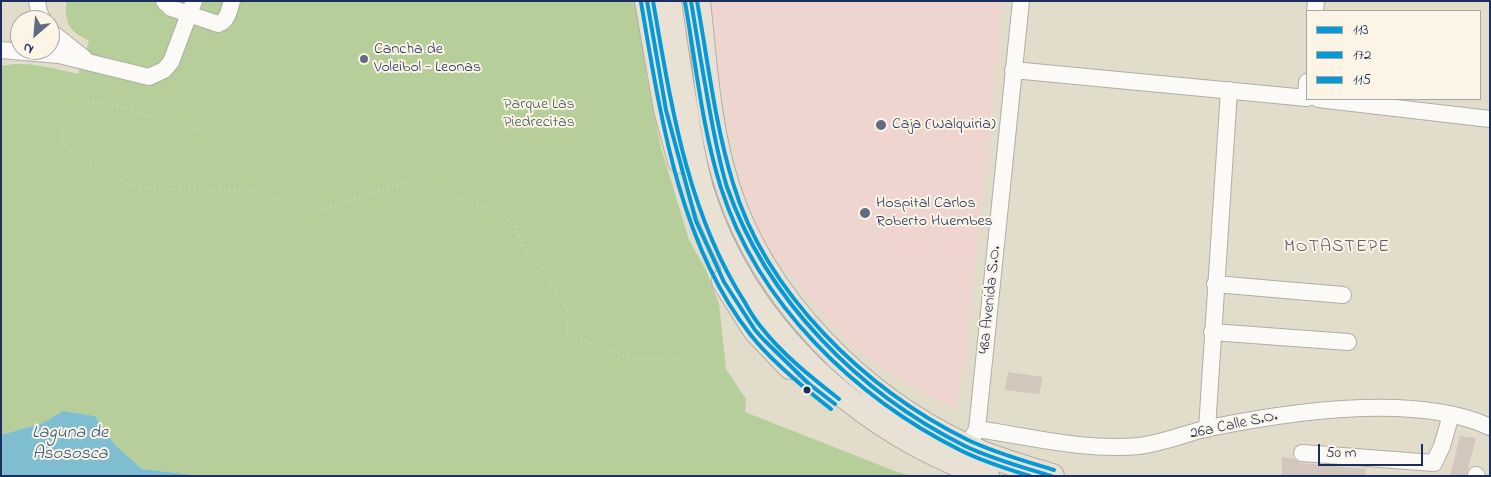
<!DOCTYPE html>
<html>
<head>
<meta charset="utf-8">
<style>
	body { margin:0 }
	#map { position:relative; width:1491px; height:477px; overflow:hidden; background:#e2dcca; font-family:"Indie Flower",sans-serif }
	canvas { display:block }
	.frame { position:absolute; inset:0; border:2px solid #1b2f5e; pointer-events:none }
	.legend { position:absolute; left:1306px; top:10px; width:175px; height:90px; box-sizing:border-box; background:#fcf5e5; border:1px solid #a2a6af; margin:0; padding:6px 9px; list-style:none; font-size:15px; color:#1b2f5e }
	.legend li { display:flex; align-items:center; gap:10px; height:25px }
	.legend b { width:25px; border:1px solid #a2a6af }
	.north { position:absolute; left:10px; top:10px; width:50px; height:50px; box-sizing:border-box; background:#fcf5e5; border:1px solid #a2a6af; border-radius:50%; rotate:207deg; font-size:14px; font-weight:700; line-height:20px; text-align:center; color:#1b2f5e }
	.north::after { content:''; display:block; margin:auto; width:18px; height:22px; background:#616c84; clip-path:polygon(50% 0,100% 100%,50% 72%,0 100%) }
	.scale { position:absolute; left:1318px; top:444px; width:105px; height:22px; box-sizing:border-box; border:2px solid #1b2f5e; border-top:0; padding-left:6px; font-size:15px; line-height:18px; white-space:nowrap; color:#1b2f5e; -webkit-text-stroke:4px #fcf5e5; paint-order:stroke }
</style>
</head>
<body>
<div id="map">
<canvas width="1491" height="477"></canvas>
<div class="frame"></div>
<ul class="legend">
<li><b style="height:6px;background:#049ad8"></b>113</li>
<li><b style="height:6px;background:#049ad8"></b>172</li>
<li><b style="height:6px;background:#049ad8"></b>115</li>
</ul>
<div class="north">N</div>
<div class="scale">50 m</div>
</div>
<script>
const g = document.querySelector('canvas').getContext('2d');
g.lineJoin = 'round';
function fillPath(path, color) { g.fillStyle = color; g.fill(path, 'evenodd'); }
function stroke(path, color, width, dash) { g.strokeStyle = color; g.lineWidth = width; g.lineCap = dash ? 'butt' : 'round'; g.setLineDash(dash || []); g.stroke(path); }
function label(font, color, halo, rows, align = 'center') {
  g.font = font + ' "Indie Flower",sans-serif'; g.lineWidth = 4; g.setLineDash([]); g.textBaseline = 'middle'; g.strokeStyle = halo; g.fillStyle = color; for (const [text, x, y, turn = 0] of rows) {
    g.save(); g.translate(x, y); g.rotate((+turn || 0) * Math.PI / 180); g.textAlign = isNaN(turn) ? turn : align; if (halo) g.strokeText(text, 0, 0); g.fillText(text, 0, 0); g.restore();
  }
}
const built = new Path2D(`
	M 708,1 L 1003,1 L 966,349 L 956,410 L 911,386 L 853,348 L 782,266 L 752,225 L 736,158 L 716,65 Z`);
const green = new Path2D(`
	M 67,1 L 636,1 L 647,79 L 660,144 L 689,240 L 706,270 L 719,304 L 726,369 L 746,399 L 745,412 L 892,470 L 911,476 L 203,476 L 142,469 L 115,445 L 95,416 L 63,411 L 43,423 L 1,435 L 1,66 C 27,60 52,68 78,74 L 89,41 C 75,33 68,30 66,14 C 66,9 65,6 67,1 Z`);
const water = new Path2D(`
	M 63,411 L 95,416 L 115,445 L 142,469 L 203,476 L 1,476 L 1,435 L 43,423 Z`);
const building = new Path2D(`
	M 1008,372 L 1043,377 L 1039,394 L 1005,390 Z
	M 1460,436 L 1476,438 L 1466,476 L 1450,476 Z
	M 1282,457 L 1294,459 L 1301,463 L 1366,469 L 1365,476 L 1282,476 Z`);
const path = new Path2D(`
	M 199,131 L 100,101 C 86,103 70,106 63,121 C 61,127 62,135 61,141 L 73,154 L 132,186 L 148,189 L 248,190 L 318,211 L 411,180 L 494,211 L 514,224 L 527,255 L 542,268 L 569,314 L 566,334 L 628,357 L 649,359 L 684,359
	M 817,296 L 827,310
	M 743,359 L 754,371`);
const minor = new Path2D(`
	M 37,1 L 39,12 L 43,20
	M 164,1 L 171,8 L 218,24 C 228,21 229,10 232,1
	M 1315,11 L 1316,1
	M 50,31 L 84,58
	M 1,50 L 59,55 L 149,77 L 164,70 L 171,62 L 194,1
	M 1013,70 L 1307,98
	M 1306,97 L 1307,82
	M 1318,99 L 1490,119
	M 1215,284 L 1343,295
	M 1212,332 L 1348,342
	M 977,429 C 1031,437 1085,451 1139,446 C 1164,443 1186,433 1209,428 C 1288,412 1415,392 1490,427
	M 1207,429 L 1229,90
	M 972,438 L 977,429 L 1021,1
	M 1302,453 L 1434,463 L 1442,446 L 1451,415
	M 1476,475 L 1477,476`);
const highway = new Path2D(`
	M 647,1 L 666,110 L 680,161
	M 669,1 C 674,36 679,71 685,106 C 689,135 694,164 702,192 C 745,327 856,429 987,476
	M 698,1 C 705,63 708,128 728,188 C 764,299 861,397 966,446 C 993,459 1023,467 1052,476
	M 724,281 L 755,330 L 790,367`);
const pathBridge = new Path2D(`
	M 754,371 L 827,310`);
const bus1 = new Path2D(`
	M 647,1 L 666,110 L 696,221 L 724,282 L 755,330 L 764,340 L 809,384 L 835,404
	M 691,1 C 698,44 705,86 713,128 C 717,148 721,168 727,187 C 767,301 859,393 965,446 C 992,459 1022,467 1051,476`);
const bus2 = new Path2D(`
	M 641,2 C 660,113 679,244 750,334 C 771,361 804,388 831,409
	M 685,2 C 696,64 702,128 721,188 C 758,304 855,398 962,451 C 984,462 1007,469 1030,476`);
const bus3 = new Path2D(`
	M 653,1 C 671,104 687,212 744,301 C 749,310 754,319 761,327 C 782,354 812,378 839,399
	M 697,1 C 708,62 715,124 733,183 C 766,294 866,390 968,440 C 995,453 1025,461 1054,470`);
const markers = [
	[364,59,5,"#616c84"],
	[881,125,6,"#616c84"],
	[865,213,6,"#616c84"],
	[807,390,4.5,"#1b2f5e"]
];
const poiNames = [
	["Cancha de",374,50],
	["Voleibol - Leonas",374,68],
	["Caja (Walquiria)",892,125],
	["Hospital Carlos",876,204],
	["Roberto Huembes",876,222]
];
const parkNames = [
	["Parque Las",539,105],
	["Piedrecitas",539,123]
];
const streetNames = [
	["48a Avenida S.O.",991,300,-84],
	["26a Calle S.O.",1234,426,-12]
];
const neighbourhoodNames = [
	["MOTASTEPE",1337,248]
];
const waterNames = [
	["Laguna de",70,434],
	["Asososca",70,455]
];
fillPath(built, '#eed5d0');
fillPath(green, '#b6ce99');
fillPath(water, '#7fbdd0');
fillPath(building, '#d3c6bd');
stroke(minor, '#b0aea7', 18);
stroke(highway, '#b0aea7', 26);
stroke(path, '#d2d2d0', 2.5, [1, 4]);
stroke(minor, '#fbfaf7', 16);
stroke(highway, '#eae1d5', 24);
stroke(pathBridge, '#d2d2d0', 2.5, [1, 4]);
stroke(bus1, '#049ad8', 4);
stroke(bus2, '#049ad8', 4);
stroke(bus3, '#049ad8', 4);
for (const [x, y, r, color] of markers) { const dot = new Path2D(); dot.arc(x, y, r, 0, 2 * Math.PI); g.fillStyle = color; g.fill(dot); stroke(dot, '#fcf5e5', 2); }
label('16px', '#1b2f5e', '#fcf5e5', poiNames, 'left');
label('16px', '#3f5b64', '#fcf5e5', parkNames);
label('16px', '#1b2f5e', '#fcf5e5', streetNames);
g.letterSpacing = '1px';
label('18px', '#5e5874', '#fcf5e5', neighbourhoodNames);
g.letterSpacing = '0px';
label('italic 18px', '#2c5681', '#fcf5e5', waterNames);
</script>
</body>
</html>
